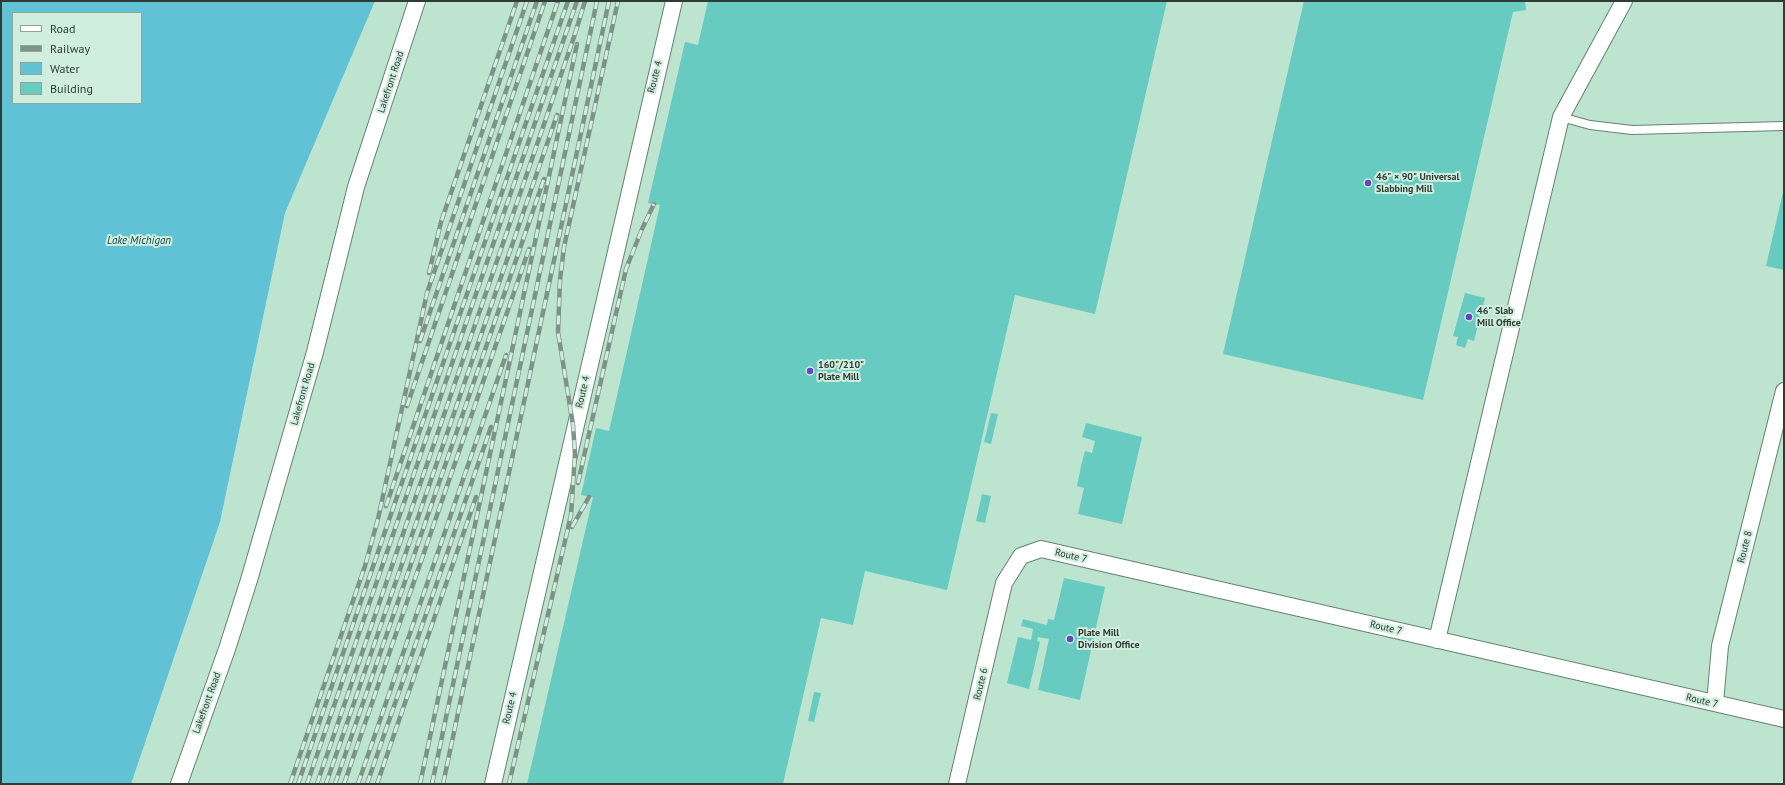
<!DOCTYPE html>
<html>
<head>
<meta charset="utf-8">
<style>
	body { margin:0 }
	#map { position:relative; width:1785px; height:785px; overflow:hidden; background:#cfeedd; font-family:"PT Sans",sans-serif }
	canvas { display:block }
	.frame { position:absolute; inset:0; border:2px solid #2f3b35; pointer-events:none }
	.legend { position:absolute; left:12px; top:12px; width:130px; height:92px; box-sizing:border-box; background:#cfeedd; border:1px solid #8fa69a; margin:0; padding:5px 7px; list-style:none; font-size:12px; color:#2f3b35 }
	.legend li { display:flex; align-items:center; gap:8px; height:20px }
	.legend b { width:20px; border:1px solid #8fa69a }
</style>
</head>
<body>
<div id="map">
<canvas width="1785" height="785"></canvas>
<div class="frame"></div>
<ul class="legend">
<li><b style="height:5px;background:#fff"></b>Road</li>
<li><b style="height:5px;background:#7d9387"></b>Railway</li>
<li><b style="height:11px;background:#61c1d5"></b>Water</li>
<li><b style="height:11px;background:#68cbc2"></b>Building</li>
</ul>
</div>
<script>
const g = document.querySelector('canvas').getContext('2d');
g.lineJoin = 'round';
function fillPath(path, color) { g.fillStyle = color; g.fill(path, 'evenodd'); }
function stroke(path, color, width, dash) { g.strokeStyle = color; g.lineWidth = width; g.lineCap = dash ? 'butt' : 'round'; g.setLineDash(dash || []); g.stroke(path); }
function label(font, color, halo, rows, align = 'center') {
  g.font = font + ' "PT Sans",sans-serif'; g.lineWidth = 4; g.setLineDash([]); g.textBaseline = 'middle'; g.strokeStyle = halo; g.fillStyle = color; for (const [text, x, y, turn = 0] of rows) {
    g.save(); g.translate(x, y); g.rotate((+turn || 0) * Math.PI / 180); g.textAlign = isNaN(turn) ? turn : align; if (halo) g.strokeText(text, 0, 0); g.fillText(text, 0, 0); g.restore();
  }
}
const built = new Path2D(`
	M 375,1 L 1784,1 L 1784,784 L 131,784 L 220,522 L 285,213 Z`);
const water = new Path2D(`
	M 1,1 L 375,1 L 285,213 L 220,522 L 131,784 L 1,784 ZM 13,13 L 141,13 L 141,103 L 13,103 Z`);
const building = new Path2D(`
	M 708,1 L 1167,1 L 1095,314 L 1015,295 L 947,590 L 865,571 L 853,625 L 821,618 L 783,784 L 527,784 L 593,497 L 581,495 L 596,428 L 609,431 L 660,205 L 648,203 L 685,42 L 698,45 Z
	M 1304,1 L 1525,1 L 1526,10 L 1513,12 L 1423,400 L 1223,354 Z
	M 1783,192 L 1784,192 L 1784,270 L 1766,266 Z
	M 1465,293 L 1485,298 L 1474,341 L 1468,339 L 1465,348 L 1456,345 L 1458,337 L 1453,336 Z
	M 991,413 L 998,414 L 991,444 L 984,442 Z
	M 1086,423 L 1142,437 L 1122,524 L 1078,514 L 1084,488 L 1077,486 L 1081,466 L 1085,451 L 1092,453 L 1095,441 L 1082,437 Z
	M 982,494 L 991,496 L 985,523 L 976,521 Z
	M 1064,578 L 1105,587 L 1080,700 L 1038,690 L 1049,639 L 1038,637 L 1037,641 L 1040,642 L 1029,689 L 1007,683 L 1018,637 L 1031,640 L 1033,629 L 1021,626 L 1023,619 L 1047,625 L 1048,619 L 1054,620 Z
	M 814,692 L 821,693 L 814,722 L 808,721 Z`);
const lane = new Path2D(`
	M 1561,117 L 1590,125 L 1632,130 L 1784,126`);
const street = new Path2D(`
	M 1437,640 L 1561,117 L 1624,1
	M 1715,703 L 1720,646 L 1784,391
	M 179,784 L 227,649 L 249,580 L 315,352 L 356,187 L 417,1
	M 493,784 L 674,1
	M 957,784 L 1004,583 L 1021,556 L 1041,549 L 1784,719`);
const rail = new Path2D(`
	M 429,273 L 441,222 L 517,1
	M 420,341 L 537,1
	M 407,406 L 545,1
	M 578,483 L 626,269 L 642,229 L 654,204
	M 386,506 L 558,1
	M 572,527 L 589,497
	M 290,784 L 365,566 L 378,519 L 427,293 L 527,1
	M 298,784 L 568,1
	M 307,784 L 577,1
	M 317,784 L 574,37 L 585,1
	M 326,784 L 557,115
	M 335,784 L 544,179
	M 344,784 L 529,249
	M 358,784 L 506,355
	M 367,784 L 491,427
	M 377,784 L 476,497
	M 420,784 L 577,44
	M 432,784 L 597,1
	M 443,784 L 609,1
	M 509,784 L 571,515 L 575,454 L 573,425 L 558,332 L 560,280 L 564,247 L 618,1`);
const markers = [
	[1368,183,4,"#6646be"],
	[1469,317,4,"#6646be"],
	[810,371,4,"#6646be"],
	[1070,639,4,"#6646be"]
];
const streetNames = [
	["Route 4",655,77,-76],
	["Lakefront Road",391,82,-72],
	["Route 4",583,392,-77],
	["Lakefront Road",303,394,-74],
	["Route 8",1745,547,-76],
	["Route 7",1071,556,13],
	["Route 7",1386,628,13],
	["Route 6",981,684,-77],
	["Route 7",1702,701,13],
	["Lakefront Road",207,703,-70],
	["Route 4",510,708,-77]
];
const poiNames = [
	["46\" × 90\" Universal",1376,177],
	["Slabbing Mill",1376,189],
	["46\" Slab",1477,311],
	["Mill Office",1477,323],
	["160\"/210\"",818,365],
	["Plate Mill",818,377],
	["Plate Mill",1078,633],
	["Division Office",1078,645]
];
const waterNames = [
	["Lake Michigan",139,241]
];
fillPath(built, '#bde4ce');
fillPath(water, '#61c1d5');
fillPath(building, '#68cbc2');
stroke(lane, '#668273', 10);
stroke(street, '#668273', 18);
stroke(lane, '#fff', 8);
stroke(street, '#fff', 16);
stroke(rail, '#7d9387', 4.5);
stroke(rail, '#cfeedd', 3, [9]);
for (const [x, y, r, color] of markers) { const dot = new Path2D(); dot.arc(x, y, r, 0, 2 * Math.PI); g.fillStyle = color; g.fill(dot); stroke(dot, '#cfeedd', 1.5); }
label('10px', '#2f3b35', '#cfeedd', streetNames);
label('bold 10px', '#2f3b35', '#cfeedd', poiNames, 'left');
label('italic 11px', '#1a464f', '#cfeedd', waterNames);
</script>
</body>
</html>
